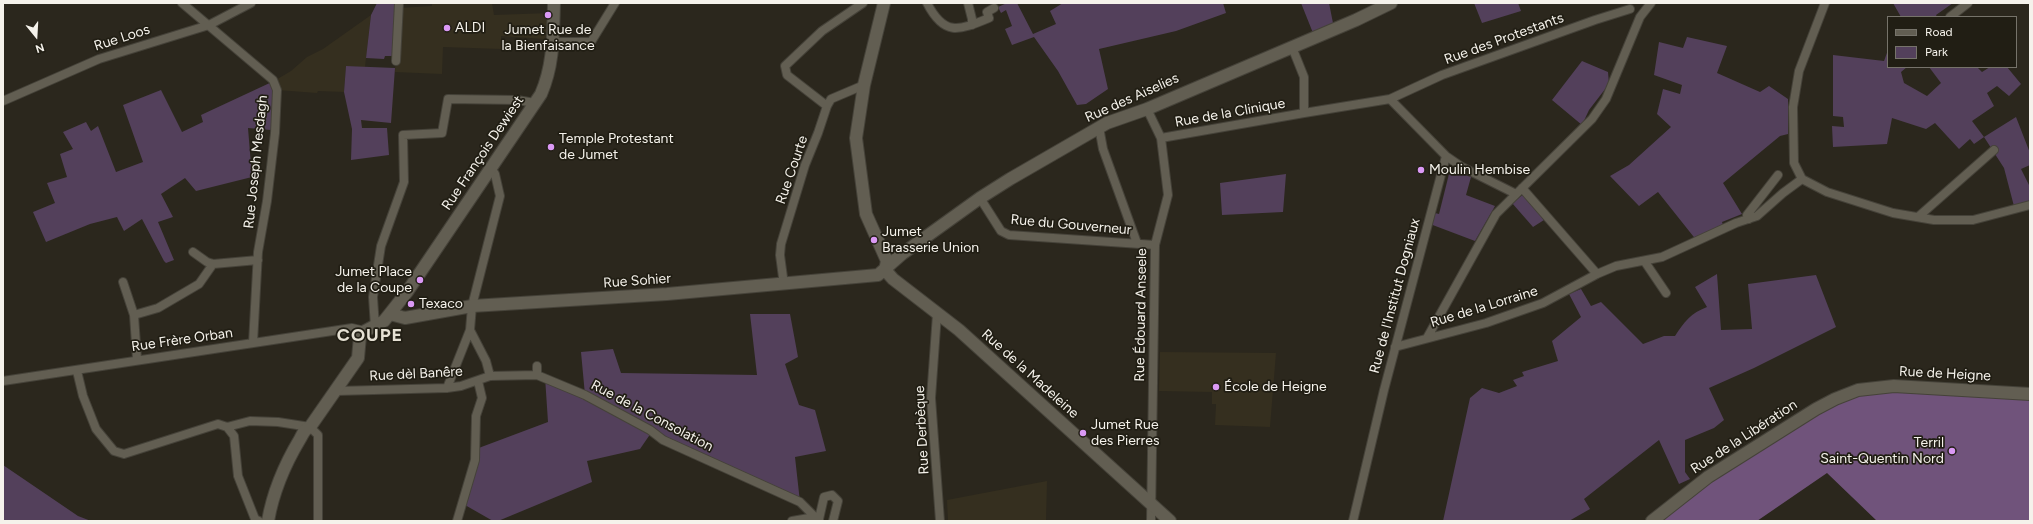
<!DOCTYPE html>
<html>
<head>
<meta charset="utf-8">
<style>
	body { margin:0 }
	#map { position:relative; width:2033px; height:524px; overflow:hidden; background:#2b271d; font-family:Figtree,sans-serif }
	canvas { display:block }
	.frame { position:absolute; inset:0; border:4px solid #f5f2eb; pointer-events:none }
	.legend { position:absolute; left:1887px; top:16px; width:130px; height:52px; box-sizing:border-box; background:#211e14; border:1px solid #76736a; margin:0; padding:5px 7px; list-style:none; font-size:12px; color:#f5f2eb }
	.legend li { display:flex; align-items:center; gap:8px; height:20px }
	.legend b { width:20px; border:1px solid #76736a }
	.north { position:absolute; left:16px; top:16px; width:40px; height:40px; -webkit-text-stroke:3px #211e14; paint-order:stroke; rotate:162deg; font-size:11px; font-weight:700; line-height:16px; text-align:center; color:#f5f2eb }
	.north::after { content:''; display:block; margin:auto; width:14px; height:18px; background:#f5f2eb; clip-path:polygon(50% 0,100% 100%,50% 72%,0 100%) }
</style>
</head>
<body>
<div id="map">
<canvas width="2033" height="524"></canvas>
<div class="frame"></div>
<ul class="legend">
<li><b style="height:5px;background:#625e52"></b>Road</li>
<li><b style="height:11px;background:#53405b"></b>Park</li>
</ul>
<div class="north">N</div>
</div>
<script>
const g = document.querySelector('canvas').getContext('2d');
g.lineJoin = 'round';
function fillPath(path, color) { g.fillStyle = color; g.fill(path, 'evenodd'); }
function stroke(path, color, width, dash) { g.strokeStyle = color; g.lineWidth = width; g.lineCap = dash ? 'butt' : 'round'; g.setLineDash(dash || []); g.stroke(path); }
function label(font, color, halo, rows, align = 'center') {
  g.font = font + ' Figtree,sans-serif'; g.lineWidth = 3.5; g.setLineDash([]); g.textBaseline = 'middle'; g.strokeStyle = halo; g.fillStyle = color; for (const [text, x, y, turn = 0] of rows) {
    g.save(); g.translate(x, y); g.rotate((+turn || 0) * Math.PI / 180); g.textAlign = isNaN(turn) ? turn : align; if (halo) g.strokeText(text, 0, 0); g.fillText(text, 0, 0); g.restore();
  }
}
const built = new Path2D(`
	M 432,3 L 492,3 L 494,15 L 550,13 L 545,39 L 501,36 L 501,49 L 443,47 L 442,74 L 395,72 L 398,8 L 432,6 Z
	M 371,15 L 365,67 L 346,66 L 344,92 L 318,91 L 317,93 L 277,90 L 274,81 L 291,71 L 307,57 L 323,49 Z
	M 1160,352 L 1276,353 L 1270,427 L 1215,425 L 1216,404 L 1212,404 L 1212,392 L 1159,391 Z
	M 1047,481 L 1046,521 L 948,521 L 947,500 Z`);
const green = new Path2D(`
	M 377,3 L 399,3 L 396,56 L 385,56 L 384,59 L 366,58 L 371,15 Z
	M 1007,3 L 1017,3 L 1033,34 L 1056,24 L 1050,11 L 1063,3 L 1223,3 L 1226,13 L 1176,31 L 1099,49 L 1108,89 L 1086,104 L 1077,105 L 1058,71 L 1034,37 L 1012,45 L 1005,29 L 1012,26 L 1006,10 L 1001,13 L 998,7 Z
	M 1301,3 L 1329,3 L 1334,28 L 1315,38 Z
	M 1474,3 L 1518,3 L 1521,11 L 1482,23 Z
	M 1893,3 L 1953,3 L 1936,15 L 1937,17 L 1901,17 Z
	M 1687,37 L 1727,46 L 1717,73 L 1760,92 L 1769,86 L 1788,99 L 1788,134 L 1780,136 L 1723,183 L 1742,214 L 1722,222 L 1724,228 L 1697,241 L 1658,192 L 1639,206 L 1610,176 L 1629,165 L 1671,127 L 1657,114 L 1663,89 L 1680,94 L 1682,85 L 1654,75 L 1659,42 L 1683,48 Z
	M 1888,50 L 1888,67 L 1907,67 L 1901,72 L 1904,83 L 1927,96 L 1941,83 L 1929,67 L 1977,67 L 1982,72 L 1990,67 L 2007,67 L 2021,84 L 2009,96 L 1997,86 L 1987,93 L 1994,106 L 1972,121 L 1984,137 L 2016,117 L 2030,153 L 2030,165 L 2021,169 L 2030,187 L 2030,204 L 2015,210 L 2004,168 L 1984,137 L 1974,144 L 1970,139 L 1959,149 L 1935,123 L 1926,129 L 1892,118 L 1887,144 L 1833,147 L 1832,126 L 1844,127 L 1843,117 L 1833,116 L 1833,55 L 1884,61 Z
	M 1582,61 L 1608,72 L 1609,84 L 1589,110 L 1582,125 L 1552,100 Z
	M 346,66 L 395,68 L 391,123 L 361,120 L 362,128 L 387,128 L 389,155 L 351,160 L 352,129 L 344,92 Z
	M 274,81 L 271,130 L 248,128 L 252,177 L 196,191 L 185,178 L 161,194 L 173,217 L 158,222 L 174,260 L 166,263 L 164,261 L 142,219 L 124,231 L 117,217 L 90,224 L 46,242 L 33,212 L 55,203 L 47,183 L 67,177 L 60,154 L 73,149 L 63,132 L 86,122 L 91,131 L 98,126 L 116,172 L 143,162 L 123,105 L 161,90 L 182,132 L 203,122 L 201,115 Z
	M 1450,170 L 1471,177 L 1466,195 L 1495,206 L 1475,241 L 1430,224 L 1435,213 L 1439,214 Z
	M 1286,174 L 1283,212 L 1222,215 L 1220,183 Z
	M 1524,194 L 1544,220 L 1533,227 L 1512,203 Z
	M 1717,274 L 1721,330 L 1752,329 L 1748,284 L 1816,275 L 1836,327 L 1754,368 L 1709,388 L 1724,420 L 1714,428 L 1685,440 L 1685,472 L 1690,479 L 1679,484 L 1659,440 L 1584,499 L 1590,509 L 1569,521 L 1443,521 L 1470,398 L 1482,388 L 1499,393 L 1517,386 L 1513,380 L 1524,376 L 1522,372 L 1558,361 L 1552,341 L 1581,317 L 1569,294 L 1581,289 L 1591,306 L 1601,302 L 1643,344 L 1664,336 L 1675,336 C 1684,322 1691,313 1707,307 L 1695,287 Z
	M 750,314 L 790,314 L 798,357 L 785,364 L 799,405 L 815,410 L 826,451 L 795,457 L 800,502 L 651,433 L 640,449 L 587,461 L 592,482 L 498,521 L 493,521 L 465,505 L 476,449 L 548,422 L 545,377 L 585,395 L 581,352 L 613,349 L 621,373 L 757,375 Z
	M 3,465 L 78,516 L 91,521 L 3,521 Z`);
const forest = new Path2D(`
	M 1858,390 L 2030,394 L 2030,521 L 1877,521 L 1827,473 L 1757,521 L 1652,521 L 1671,505 Z`);
const street = new Path2D(`
	M 182,3 L 273,80 L 277,90 L 275,133 L 267,201 L 258,252 L 253,343
	M 927,3 C 944,36 958,31 989,18 L 987,12 L 994,8
	M 968,3 L 972,19 L 972,25
	M 1825,3 L 1799,71 L 1793,107 L 1794,163 L 1802,179 L 1827,192 L 1893,213 L 1934,220 L 1973,220 L 2030,205
	M 1950,17 L 1968,3
	M 553,42 L 591,42 L 615,3
	M 1292,47 L 1304,77 L 1304,113
	M 396,61 L 399,3
	M 1390,99 L 1446,156 L 1462,167 L 1516,194
	M 3,101 L 99,59 L 209,25 L 251,3
	M 827,106 L 787,75 L 785,66 L 822,31 L 863,3
	M 1147,109 L 1161,138 L 1168,195 L 1155,245 L 1151,521
	M 1099,127 L 1103,149 L 1137,243
	M 1161,138 L 1304,113 L 1390,99 L 1442,75 L 1595,20 L 1630,9
	M 1522,188 L 1597,274
	M 980,198 L 1001,231 L 1009,235 L 1155,245
	M 1918,217 L 1994,150
	M 1749,219 L 1747,215 L 1778,175
	M 193,252 L 207,262 L 213,264 L 258,260
	M 1645,262 L 1666,293
	M 123,282 L 134,315 L 137,359
	M 784,285 L 780,255 L 781,244 L 805,165 L 818,133 L 827,106 L 831,99 L 864,85
	M 937,314 L 931,398 L 940,521
	M 134,315 L 158,308 L 199,284 L 213,264
	M 375,327 L 373,297 L 381,246 L 404,182 L 403,135 L 442,133 L 448,99 L 517,100 L 535,103
	M 470,330 L 486,361 L 490,376
	M 1427,338 L 1496,214 L 1592,119 L 1606,99 L 1640,17 L 1651,3
	M 1395,347 L 1486,323 L 1543,303 L 1597,274 L 1616,266 L 1662,257 L 1736,223 L 1757,216 L 1783,193 L 1802,179
	M 77,371 L 83,396 L 96,429 L 114,451 L 124,454 L 218,424 L 227,427 L 250,421 L 278,422 L 310,427 L 318,435 L 318,521
	M 537,375 L 537,366
	M 3,381 L 352,328 L 365,331
	M 447,388 L 470,330 L 472,306 L 500,196 L 495,174 L 491,168
	M 335,393 L 337,391 L 447,388 L 461,386 L 490,376 L 537,375 L 585,395 L 650,430 L 663,440 L 800,502 L 815,517
	M 227,427 L 234,436 L 238,476 L 255,519 L 259,521
	M 819,519 L 824,497 L 832,495 L 838,501 L 833,521
	M 457,521 L 475,460 L 476,416 L 482,398 L 478,381
	M 792,521 L 815,517 L 819,520
	M 1353,521 L 1384,390 L 1446,156`);
const secondary = new Path2D(`
	M 884,3 L 864,85 L 856,138 L 866,214 L 887,261 L 885,270
	M 885,270 L 893,279 L 959,330 L 1170,521
	M 390,314 L 405,318 L 472,306 L 667,294 L 878,275 L 902,254 L 980,198 L 1010,179 L 1107,123 L 1147,109 L 1356,20 L 1391,3
	M 268,521 C 273,492 285,464 300,439 C 303,434 304,429 310,427 L 358,358 L 360,336 L 365,331 L 384,321 L 407,292 L 541,94 C 554,64 553,35 554,3
	M 1652,521 L 1708,477 L 1816,409 L 1835,399 L 1858,390 L 1894,386 L 2030,394`);
const markers = [
	[548,15,4,"#db99f5"],
	[447,28,4,"#db99f5"],
	[551,147,4,"#db99f5"],
	[1421,170,4,"#db99f5"],
	[874,240,4,"#db99f5"],
	[420,280,4,"#db99f5"],
	[411,304,4,"#db99f5"],
	[1216,387,4,"#db99f5"],
	[1083,433,4,"#db99f5"],
	[1952,451,4,"#db99f5"]
];
const poiNames = [
	["ALDI",455,28],
	["Jumet Rue de",548,30,"center"],
	["la Bienfaisance",548,46,"center"],
	["Temple Protestant",559,139],
	["de Jumet",559,155],
	["Moulin Hembise",1429,170],
	["Jumet",882,232],
	["Brasserie Union",882,248],
	["Jumet Place",412,272,"right"],
	["de la Coupe",412,288,"right"],
	["Texaco",419,304],
	["École de Heigne",1224,387],
	["Jumet Rue",1091,425],
	["des Pierres",1091,441],
	["Terril",1944,443,"right"],
	["Saint-Quentin Nord",1944,459,"right"]
];
const streetNames = [
	["Rue Loos",122,38,-18],
	["Rue des Protestants",1504,39,-20],
	["Rue des Aiselies",1132,98,-24],
	["Rue de la Clinique",1230,113,-10],
	["Rue François Dewiest",483,153,-56],
	["Rue Joseph Mesdagh",256,162,-84],
	["Rue Courte",792,170,-71],
	["Rue du Gouverneur",1071,225,5],
	["Rue Sohier",637,281,-4],
	["Rue de l'Institut Dogniaux",1395,296,-75],
	["Rue de la Lorraine",1484,307,-17],
	["Rue Édouard Anseele",1141,315,-89],
	["Rue Frère Orban",182,340,-8],
	["Rue dèl Banêre",416,374,-3],
	["Rue de la Madeleine",1030,374,42],
	["Rue de Heigne",1945,374,3],
	["Rue de la Consolation",652,416,28],
	["Rue Derbèque",922,430,-93],
	["Rue de la Libération",1744,437,-33]
];
const districtNames = [
	["COUPE",370,336]
];
fillPath(built, '#352f1f');
fillPath(green, '#53405b');
fillPath(forest, '#70537b');
stroke(street, '#454239', 10);
stroke(secondary, '#454239', 14);
stroke(street, '#625e52', 8);
stroke(secondary, '#625e52', 12);
for (const [x, y, r, color] of markers) { const dot = new Path2D(); dot.arc(x, y, r, 0, 2 * Math.PI); g.fillStyle = color; g.fill(dot); stroke(dot, '#211e14', 1.5); }
label('14px', '#f5f2eb', '#211e14', poiNames, 'left');
label('14px', '#f5f2eb', '#211e14', streetNames);
g.letterSpacing = '1px';
label('bold 18px', '#e6e1d4', '#211e14', districtNames);
g.letterSpacing = '0px';
</script>
</body>
</html>
